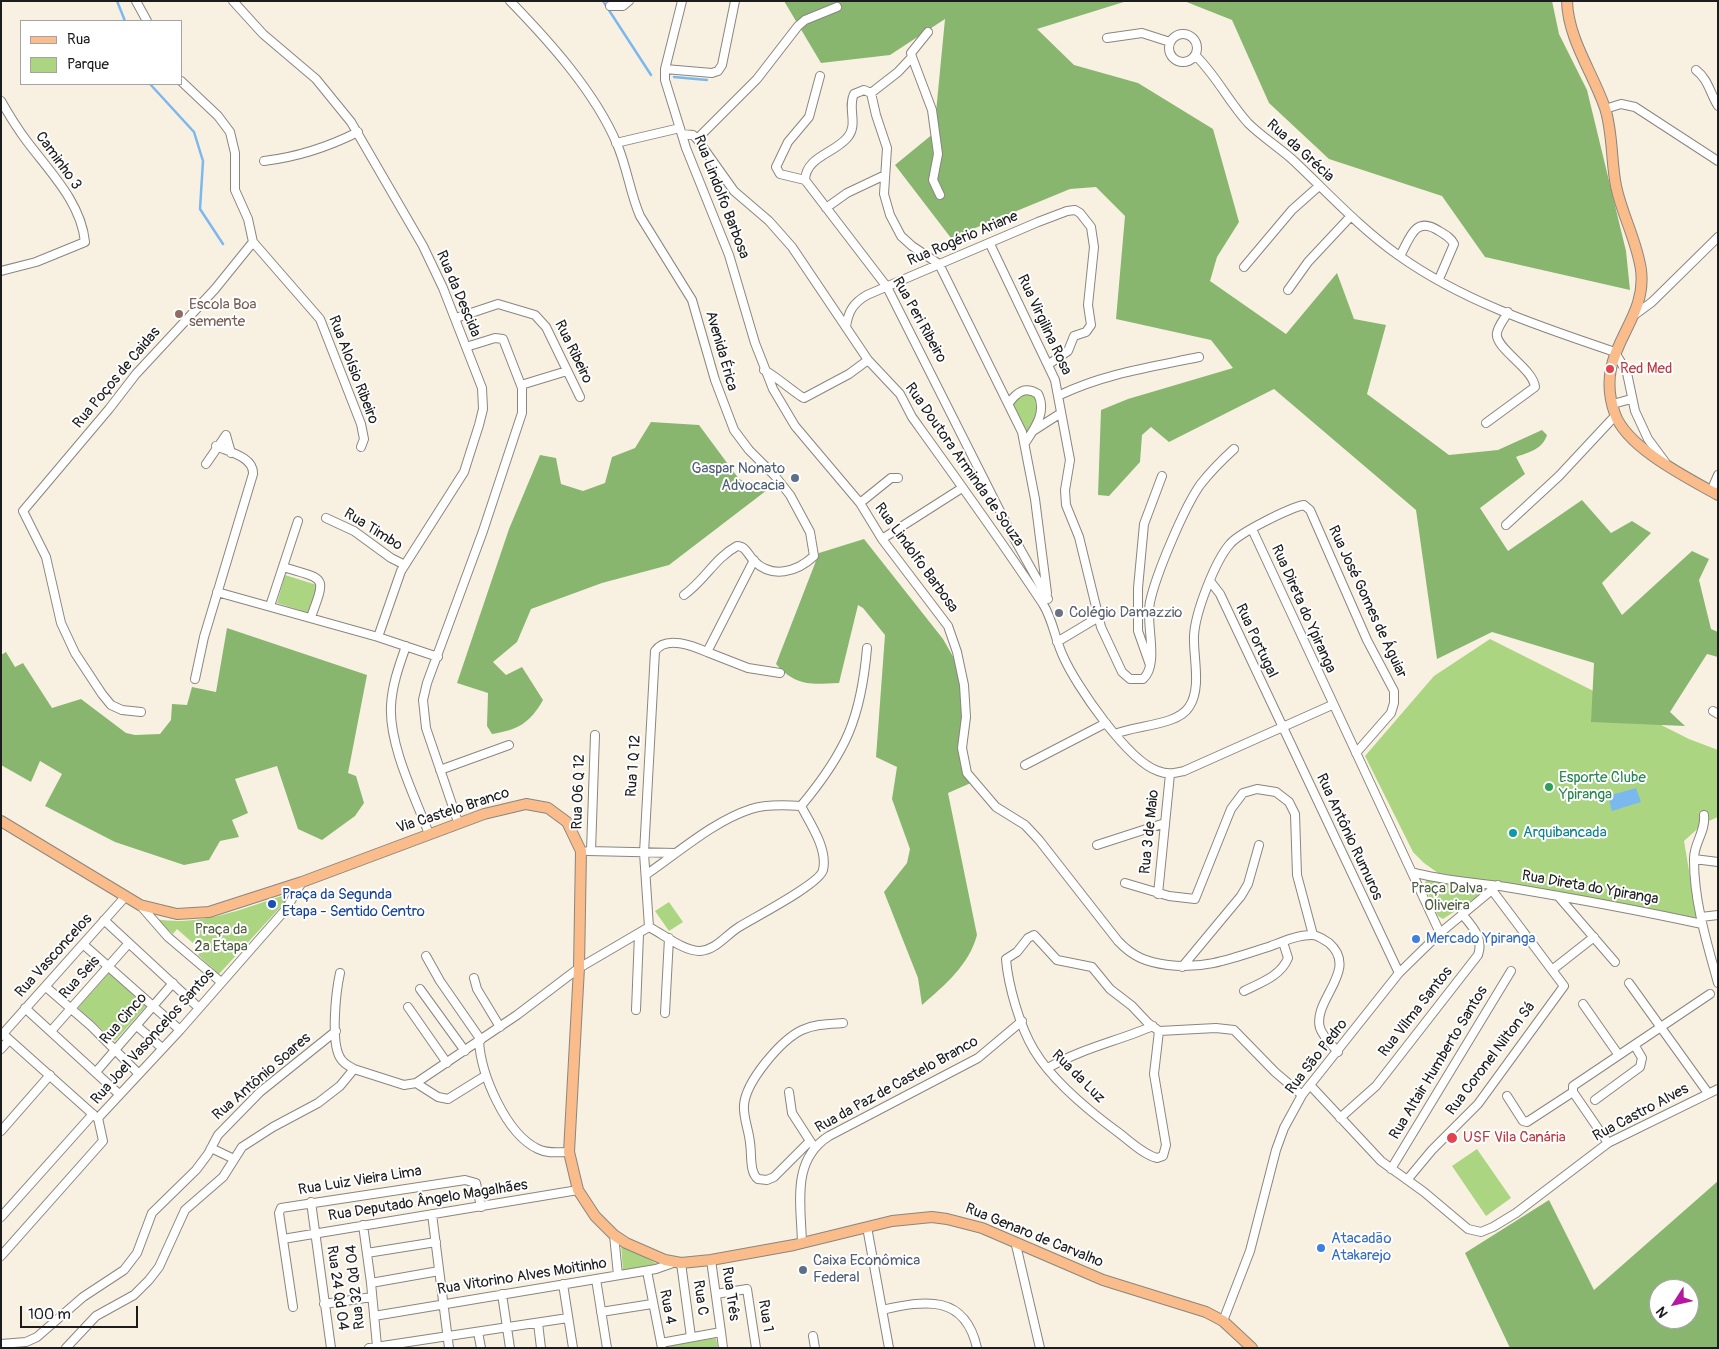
<!DOCTYPE html>
<html>
<head>
<meta charset="utf-8">
<style>
	body { margin:0 }
	#map { position:relative; width:1719px; height:1349px; overflow:hidden; background:#f8f1e2; font-family:Pangolin,sans-serif }
	canvas { display:block }
	.frame { position:absolute; inset:0; border:2px solid #1c1c1c; pointer-events:none }
	.legend { position:absolute; left:20px; top:20px; width:162px; height:65px; box-sizing:border-box; background:#fff; border:1px solid #a4a4a4; margin:0; padding:6px 9px; list-style:none; font-size:15px; color:#1c1c1c }
	.legend li { display:flex; align-items:center; gap:10px; height:25px }
	.legend b { width:25px; border:1px solid #a4a4a4 }
	.north { position:absolute; left:1649px; top:1279px; width:50px; height:50px; box-sizing:border-box; background:#fff; border:1px solid #a4a4a4; border-radius:50%; rotate:235deg; font-size:14px; font-weight:700; line-height:20px; text-align:center; color:#1c1c1c }
	.north::after { content:''; display:block; margin:auto; width:18px; height:22px; background:#b5179e; clip-path:polygon(50% 0,100% 100%,50% 72%,0 100%) }
	.scale { position:absolute; left:20px; top:1306px; width:118px; height:22px; box-sizing:border-box; border:2px solid #1c1c1c; border-top:0; padding-left:6px; font-size:15px; line-height:18px; white-space:nowrap; color:#1c1c1c; -webkit-text-stroke:4px #fff; paint-order:stroke }
</style>
</head>
<body>
<div id="map">
<canvas width="1719" height="1349"></canvas>
<div class="frame"></div>
<ul class="legend">
<li><b style="height:6px;background:#f9bc8a"></b>Rua</li>
<li><b style="height:14px;background:#abd581"></b>Parque</li>
</ul>
<div class="north">N</div>
<div class="scale">100 m</div>
</div>
<script>
const g = document.querySelector('canvas').getContext('2d');
g.lineJoin = 'round';
function fillPath(path, color) { g.fillStyle = color; g.fill(path, 'evenodd'); }
function stroke(path, color, width, dash) { g.strokeStyle = color; g.lineWidth = width; g.lineCap = dash ? 'butt' : 'round'; g.setLineDash(dash || []); g.stroke(path); }
function label(font, color, halo, rows, align = 'center') {
  g.font = font + ' Pangolin,sans-serif'; g.lineWidth = 4; g.setLineDash([]); g.textBaseline = 'middle'; g.strokeStyle = halo; g.fillStyle = color; for (const [text, x, y, turn = 0] of rows) {
    g.save(); g.translate(x, y); g.rotate((+turn || 0) * Math.PI / 180); g.textAlign = isNaN(turn) ? turn : align; if (halo) g.strokeText(text, 0, 0); g.fillText(text, 0, 0); g.restore();
  }
}
const green = new Path2D(`
	M 1025,391 L 1036,395 L 1040,409 L 1027,436 L 1012,404 Z
	M 285,575 L 317,585 L 309,613 L 277,603 Z
	M 1490,639 L 1689,739 L 1718,750 L 1718,817 L 1704,823 L 1684,841 L 1697,918 L 1438,873 L 1424,863 L 1413,852 L 1365,756 L 1434,676 Z
	M 1427,879 L 1476,886 L 1479,889 L 1480,895 L 1443,919 L 1438,916 L 1424,885 Z
	M 282,896 L 285,897 L 285,902 L 219,974 L 198,955 L 202,951 L 177,929 L 173,934 L 156,919 C 200,927 241,909 282,896 Z
	M 669,902 L 683,922 L 669,931 L 655,911 Z
	M 109,973 L 146,1006 L 115,1041 L 78,1008 Z
	M 1477,1149 L 1511,1198 L 1486,1216 L 1452,1166 Z
	M 621,1244 L 657,1264 L 623,1271 Z
	M 716,1338 L 718,1348 L 669,1348 L 668,1346 Z`);
const forest = new Path2D(`
	M 784,1 L 1127,1 L 1037,29 L 1074,65 L 1138,83 L 1213,129 L 1239,222 L 1217,257 L 1210,281 L 1286,334 L 1337,273 L 1354,319 L 1386,325 L 1367,394 L 1449,455 L 1498,450 L 1542,430 L 1547,435 C 1542,450 1529,452 1516,457 L 1525,474 L 1480,508 L 1508,551 L 1582,500 L 1611,533 L 1632,521 L 1651,533 L 1602,583 L 1622,615 L 1692,551 L 1709,559 L 1699,580 L 1711,629 L 1718,632 L 1718,657 L 1707,654 L 1670,712 L 1685,726 L 1591,722 L 1594,663 L 1492,632 L 1437,659 L 1416,510 L 1274,389 L 1169,442 L 1151,427 L 1142,435 L 1140,462 L 1109,496 L 1098,495 L 1101,410 L 1128,399 L 1233,368 L 1211,340 L 1116,319 L 1125,216 L 1096,187 L 1070,189 L 951,238 L 895,165 L 934,133 L 945,19 L 890,55 L 821,63 Z
	M 1184,1 L 1552,1 L 1559,34 L 1587,90 L 1626,251 L 1630,290 L 1485,257 L 1442,196 L 1329,159 L 1269,103 L 1232,20 Z
	M 651,422 L 699,425 L 739,479 L 752,484 L 761,481 L 771,487 L 669,565 L 602,583 L 531,609 L 517,642 L 493,662 L 506,675 L 522,667 L 543,700 C 530,723 518,730 492,734 L 487,726 L 488,693 L 457,683 L 509,529 L 540,455 L 556,458 L 561,484 L 583,491 L 605,483 L 612,457 L 635,448 Z
	M 864,539 L 943,639 L 955,660 L 966,717 L 963,753 L 973,782 L 948,793 L 977,935 C 969,965 945,985 922,1005 L 918,978 L 884,892 L 907,863 L 910,849 L 892,799 L 897,767 L 876,757 L 885,635 L 863,608 L 858,605 L 839,683 C 810,684 797,687 776,664 L 819,553 Z
	M 227,628 L 367,675 L 348,773 L 356,776 L 364,803 L 355,816 L 322,840 L 298,829 L 277,766 L 235,779 L 248,813 L 232,820 L 239,837 L 220,841 L 209,860 L 184,865 L 115,842 L 45,806 L 62,774 L 40,761 L 31,782 L 1,765 L 1,655 L 6,652 L 15,667 L 23,663 L 52,708 L 81,699 L 126,733 L 135,735 L 160,734 L 171,720 L 172,704 L 187,705 L 192,687 L 216,692 Z
	M 1718,1181 L 1718,1348 L 1510,1348 L 1465,1253 L 1549,1200 L 1594,1290 ZM 1659,1289 L 1689,1289 L 1689,1319 L 1659,1319 Z`);
const water = new Path2D(`
	M 1636,788 L 1641,802 L 1612,811 L 1608,796 Z`);
const stream = new Path2D(`
	M 117,1 L 125,21
	M 603,1 L 651,75
	M 674,77 L 707,80
	M 150,84 L 194,132 L 203,161 L 200,209 L 223,244`);
const minor = new Path2D(`
	M 136,1 L 147,21
	M 233,1 L 263,34 L 316,79 L 351,122 L 423,246 L 443,288 L 482,388 L 483,409 L 479,425 L 464,472 L 401,571 L 378,637
	M 510,1 C 549,41 595,92 617,144 C 627,167 630,193 640,216 L 692,300 L 715,380 L 734,430 L 749,450 L 775,476 L 790,495 L 810,532 L 814,556 C 797,572 772,579 754,561 C 748,555 746,546 737,546 C 715,558 704,581 684,595
	M 682,1 L 665,69 L 665,80 L 686,148 L 729,255 L 755,343 L 773,389 L 795,426 L 860,503 L 882,539 L 948,626 L 957,652 L 964,685 L 966,717 L 962,748 L 967,773 L 996,807 L 1025,825 L 1039,840 L 1118,941 C 1133,957 1146,962 1168,965 C 1205,970 1236,957 1271,946 C 1284,941 1298,935 1312,935 C 1318,935 1324,940 1329,943 C 1360,970 1312,1000 1320,1028 C 1323,1037 1332,1045 1338,1052
	M 610,6 L 623,6 L 629,1
	M1169 48a14 14 0 1 1 28 0a14 14 0 1 1-28 0Z
	M 1107,38 L 1142,33 L 1170,42
	M 1195,55 C 1216,75 1228,101 1248,123 C 1262,137 1280,148 1294,161 C 1328,193 1360,228 1398,255 C 1462,301 1541,327 1615,352 L 1627,373 L 1635,411 L 1648,439 L 1665,462
	M 912,57 L 932,110 L 938,154 L 933,180 L 940,195
	M 665,69 L 712,73 L 718,71 L 722,65 L 735,1
	M 1696,70 C 1708,79 1710,93 1718,106
	M 181,81 L 218,116 L 230,132 L 235,153 L 235,190 L 248,219 L 253,242 L 320,319 L 361,424 L 364,439 L 361,447
	M 871,93 L 864,90 L 854,94 C 847,108 859,125 847,138 C 833,154 806,157 805,180 L 887,287 L 1009,529 L 1048,599
	M 871,93 L 876,115 L 887,148 L 884,194 L 890,215 L 901,236 L 912,246 L 939,264 L 1022,432 L 1035,499 L 1047,593
	M 871,93 L 898,72 L 912,57 L 911,53 L 928,32
	M 1,101 C 9,115 17,128 26,140 C 49,171 81,202 85,242 L 36,262 L 1,271
	M 1605,109 L 1621,104 L 1635,107 L 1718,161
	M 682,134 L 693,135 L 697,139 L 734,191 L 769,221 L 792,247 L 868,360 L 900,394 L 912,417 C 956,478 1001,540 1043,604 C 1053,620 1055,639 1063,656 C 1076,686 1128,761 1158,771 C 1168,775 1175,773 1184,771 L 1332,705
	M 697,139 L 757,79 L 798,26 L 805,20 L 837,7
	M 616,143 L 680,128
	M 264,161 C 298,157 326,148 358,132
	M 805,180 L 780,174 L 776,167 L 788,142 L 809,117 L 820,76
	M 826,208 L 847,193 L 885,175
	M 990,244 L 1055,380 L 1070,460 L 1065,490 L 1066,505 L 1079,537 L 1101,627 L 1122,672 L 1130,679 L 1143,679 C 1160,664 1145,624 1150,602 C 1156,574 1184,508 1200,485 C 1210,472 1222,460 1234,449
	M 1400,256 C 1410,238 1415,215 1439,231 C 1446,235 1451,238 1454,244 L 1439,279
	M 1244,267 L 1292,210 L 1319,186
	M 1288,290 L 1308,262 L 1351,216
	M 1633,316 L 1652,302 L 1718,237
	M 456,318 L 498,304 L 535,315 L 546,327 L 580,397
	M 846,327 C 848,312 853,303 867,295 L 1038,222 L 1067,211 L 1075,210 L 1080,213 L 1091,227 L 1094,247 L 1088,305 L 1091,325 L 1086,332 L 1074,336 L 1068,351 L 1049,364
	M 764,370 C 773,374 800,397 804,398 L 849,374 L 868,360
	M 521,385 L 567,371
	M 1060,395 C 1103,374 1151,367 1199,357
	M 1009,403 C 1017,392 1025,386 1038,394 C 1047,412 1035,428 1025,443
	M 1613,404 L 1631,399
	M 1486,423 L 1535,387 C 1533,368 1494,348 1497,333 C 1498,326 1505,318 1508,312
	M 1033,431 L 1061,413
	M 206,464 L 226,435 L 231,453
	M 1711,491 L 1718,475
	M 860,503 L 891,478 L 898,478
	M 326,518 L 354,531 L 391,558 L 405,565
	M 1506,525 L 1559,476 L 1615,416
	M 1252,529 L 1440,933
	M 882,539 L 962,488
	M 283,567 C 325,580 327,574 311,617
	M 1210,581 L 1220,594 L 1399,973
	M 217,592 L 378,637 L 438,657
	M 270,606 L 298,521
	M 1057,642 L 1097,618
	M 406,646 C 399,666 392,685 391,706 C 389,746 415,797 429,834
	M 707,652 L 748,668 L 780,673
	M 1150,665 L 1138,631 L 1138,588 L 1144,524 L 1162,476
	M 195,679 L 204,637 L 253,474 C 254,457 229,452 216,446
	M 1713,711 L 1718,714
	M 141,712 L 122,710 L 111,705 L 102,694 L 75,653 L 61,623 L 46,557 L 23,511 L 109,409 L 136,374 L 215,289 L 253,242
	M 1115,734 C 1135,725 1177,726 1189,707 C 1202,688 1193,657 1194,636 C 1195,613 1215,561 1230,544 C 1239,533 1289,508 1304,505 L 1310,510 L 1367,640 L 1394,691 L 1394,703 L 1391,713 L 1356,753
	M 1025,765 L 1106,723
	M 440,770 L 509,745
	M 801,806 C 846,752 861,718 867,648
	M 1704,815 C 1706,832 1693,844 1694,860 C 1694,902 1707,943 1718,983
	M 458,822 L 426,728 L 423,700 L 427,683 L 483,531 L 522,413 L 522,388 L 503,339 L 495,338 L 466,347
	M 1097,845 L 1165,823
	M 588,851 L 676,853
	M 591,851 L 595,735
	M 1694,859 L 1718,862
	M 1412,872 C 1443,881 1475,882 1506,887 C 1572,898 1637,910 1702,924
	M 647,874 C 679,852 714,821 751,809 C 766,804 786,805 801,806 C 810,823 828,849 823,870 C 820,884 753,918 739,927 C 726,935 716,950 700,951 C 683,951 663,934 649,927
	M 1125,883 L 1169,896 L 1195,899 L 1231,809 L 1243,793 L 1257,789 L 1276,792 L 1289,802 L 1295,814 L 1297,875 L 1313,935
	M 1158,894 L 1170,774
	M 1558,896 L 1615,962
	M 140,905 L 168,937 L 221,982
	M 1701,917 L 1718,915
	M 104,920 L 199,1008
	M 649,927 L 644,853 L 655,651 C 666,635 693,646 707,652 L 754,560
	M 84,945 L 180,1030
	M 426,956 L 440,981 L 481,1040
	M 1182,967 L 1241,896 L 1248,884 L 1259,845
	M 1552,970 L 1594,937
	M 340,973 C 336,991 330,1044 341,1059 C 344,1064 349,1066 354,1069
	M 474,978 L 477,989 L 500,1027
	M 1629,983 L 1708,1093
	M 46,987 L 91,1026 L 139,1074
	M 420,989 L 465,1051
	M 1244,991 C 1260,983 1281,976 1288,958 L 1283,942
	M 1583,1004 L 1618,1054
	M 408,1007 L 447,1063
	M 25,1008 L 119,1094
	M 636,1010 L 639,934
	M 665,1013 L 669,938
	M 137,1026 L 162,1048
	M 51,1031 L 129,943
	M 1159,1031 L 1154,1074 L 1166,1145 L 1163,1156 L 1157,1158 C 1143,1154 1131,1142 1119,1133 C 1089,1111 1053,1082 1034,1050 C 1020,1027 1008,985 1006,959 L 1017,952 L 1028,938 L 1034,935 L 1057,960 L 1092,967 L 1110,989 L 1132,1006 L 1148,1023 L 1159,1031 L 1216,1028 L 1234,1030 L 1275,1072 L 1302,1095
	M 3,1034 L 96,1117
	M 1,1036 L 125,897
	M 479,1041 C 481,1075 506,1134 538,1149 C 548,1154 559,1152 569,1152
	M 1,1049 L 9,1040
	M 1048,1068 C 1080,1049 1118,1041 1153,1026
	M 96,1072 L 173,983
	M 416,1083 L 438,1097 L 448,1099 L 485,1076
	M 1310,1085 L 1381,1161 L 1424,1192 L 1468,1229 L 1481,1232 L 1493,1227 L 1516,1213 L 1608,1143 L 1718,1089
	M 789,1092 L 792,1113 L 812,1144
	M 1507,1096 L 1523,1121 L 1527,1122 L 1573,1092
	M 1595,1100 L 1640,1067 L 1642,1058 L 1635,1046
	M 98,1118 L 180,1030 L 286,909 L 302,882
	M 1340,1118 L 1376,1086 L 1478,955 C 1484,938 1472,926 1462,914
	M 1,1131 L 50,1075
	M 810,1141 L 774,1177 L 767,1180 L 758,1179 C 749,1172 752,1154 750,1143 C 749,1130 743,1118 744,1105 C 746,1081 781,1040 802,1030 C 815,1024 829,1024 843,1023
	M 1608,1143 L 1573,1092 L 1573,1086 L 1710,994
	M 211,1148 L 234,1159
	M 1391,1169 L 1511,971
	M 1407,1180 L 1432,1150 L 1478,1104 L 1564,986 L 1492,890
	M 311,1202 L 331,1348
	M 432,1214 L 449,1348
	M 1,1217 L 93,1114
	M 363,1225 L 371,1283 L 377,1346
	M 867,1227 L 889,1348
	M 614,1235 L 618,1275
	M 283,1239 L 578,1190
	M 802,1243 C 801,1204 791,1160 829,1136 L 978,1058 L 1022,1021
	M 1016,1245 L 1040,1348
	M 367,1253 L 436,1242
	M 1,1256 L 103,1141 L 98,1118
	M 711,1260 L 721,1332
	M 681,1263 L 691,1337
	M 647,1271 L 662,1348
	M 596,1279 L 607,1348
	M 371,1283 L 439,1271
	M 563,1284 L 573,1348
	M 502,1294 L 510,1348
	M 716,1294 L 747,1289 L 756,1348
	M 324,1304 L 372,1297
	M 293,1307 L 279,1213 L 281,1208 L 465,1180 L 476,1183 L 481,1207
	M 882,1310 C 925,1300 965,1294 977,1348
	M 601,1312 L 652,1304
	M 374,1316 L 656,1269 L 673,1263
	M 1223,1321 L 1250,1251 L 1276,1150 L 1284,1128 L 1302,1095 L 1399,973 L 1440,933 L 1498,885
	M 538,1323 L 541,1348
	M 478,1332 L 481,1348
	M 813,1336 L 815,1348
	M 661,1343 L 721,1332 L 723,1348
	M 1,1344 L 26,1342 L 37,1337 L 83,1297 L 124,1270 L 137,1253 L 152,1213 L 196,1170 L 208,1154 L 218,1135 L 260,1092 L 336,1031
	M 66,1348 L 96,1316 L 134,1295 L 149,1280 L 159,1267 L 185,1210 L 223,1177 L 242,1147 L 273,1127 L 318,1103 L 340,1086 L 354,1069 L 404,1085 L 416,1083 L 517,1015 L 579,968 L 649,927
	M 369,1348 L 568,1318`);
const major = new Path2D(`
	M 1567,1 C 1568,39 1593,73 1605,108 C 1613,133 1611,161 1616,186 C 1622,215 1637,241 1641,270 C 1648,325 1592,350 1615,414 C 1627,448 1688,478 1718,495
	M 1,821 L 140,905 L 177,914 L 209,912 L 302,882 L 484,814 L 526,804 L 548,808 L 567,822 L 581,851 L 579,968 L 569,1152 L 578,1190 L 595,1216 L 614,1235 L 626,1243 L 665,1260 L 681,1263 L 711,1260 L 794,1245 L 892,1221 L 932,1217 L 947,1219 L 982,1228 L 1103,1280 L 1206,1312 L 1223,1321 L 1252,1348`);
const markers = [
	[179,314,5,"#8d6e63"],
	[1610,369,5,"#e0444e"],
	[795,478,5,"#5c6f8a"],
	[1059,613,5,"#6b7280"],
	[1549,787,5,"#2e9e5b"],
	[1513,833,5,"#0f9aa8"],
	[272,904,5,"#1a4fb4"],
	[1416,939,5,"#3f7fe0"],
	[1452,1138,6,"#e0444e"],
	[1321,1248,5,"#3f7fe0"],
	[803,1270,5,"#5c6f8a"]
];
const streetNames = [
	["Rua da Grécia",1300,151,42],
	["Caminho 3",58,161,54],
	["Rua Lindolfo Barbosa",721,197,69],
	["Rua Rogério Ariane",963,239,-23],
	["Rua da Descida",458,294,67],
	["Rua Peri Ribeiro",919,320,61],
	["Rua Virgilina Rosa",1044,325,65],
	["Avenida Érica",721,351,74],
	["Rua Ribeiro",573,352,64],
	["Rua Aloísio Ribeiro",353,370,69],
	["Rua Poços de Caidas",117,378,-50],
	["Rua Doutora Arminda de Souza",964,465,55],
	["Rua Timbo",373,530,32],
	["Rua Lindolfo Barbosa",916,558,54],
	["Rua José Gomes de Águiar",1367,602,65],
	["Rua Direta do Ypiranga",1303,609,66],
	["Rua Portugal",1256,641,65],
	["Rua 1 Q 12",634,766,-86],
	["Rua 06 Q 12",579,792,-88],
	["Via Castelo Branco",453,811,-18],
	["Rua 3 de Maio",1150,832,-84],
	["Rua Antônio Rumuros",1349,837,65],
	["Rua Direta do Ypiranga",1590,888,10],
	["Rua Vasconcelos",54,956,-48],
	["Rua Seis",80,978,-48],
	["Rua Vilma Santos",1416,1012,-52],
	["Rua Cinco",124,1019,-49],
	["Rua Joel Vasoncelos Santos",153,1037,-48],
	["Rua São Pedro",1317,1057,-52],
	["Rua Coronel Nilton Sá",1491,1059,-53],
	["Rua Altair Humberto Santos",1439,1063,-59],
	["Rua Antônio Soares",262,1077,-41],
	["Rua da Luz",1078,1077,45],
	["Rua da Paz de Castelo Branco",897,1085,-29],
	["Rua Castro Alves",1641,1113,-28],
	["Rua Luiz Vieira Lima",360,1181,-9],
	["Rua Deputado Ângelo Magalhães",428,1201,-9],
	["Rua Genaro de Carvalho",1034,1236,22],
	["Rua Vitorino Alves Moitinho",522,1277,-9],
	["Rua 32 Qd 04",356,1287,-96],
	["Rua 24 Qd 04",337,1288,82],
	["Rua Três",730,1294,82],
	["Rua C",700,1298,82],
	["Rua 4",667,1307,79],
	["Rua 1",765,1316,81]
];
const educationNames = [
	["Escola Boa",189,305],
	["semente",189,322]
];
const healthNames = [
	["Red Med",1620,369],
	["USF Vila Canária",1463,1138]
];
const serviceNames = [
	["Gaspar Nonato",785,469],
	["Advocacia",785,486],
	["Caixa Econômica",813,1261,"left"],
	["Federal",813,1278,"left"]
];
const worshipNames = [
	["Colégio Damazzio",1069,613]
];
const leisureNames = [
	["Esporte Clube",1559,778],
	["Ypiranga",1559,795]
];
const cultureNames = [
	["Arquibancada",1523,833]
];
const parkNames = [
	["Praça Dalva",1447,889],
	["Oliveira",1447,906],
	["Praça da",221,930],
	["2ª Etapa",221,947]
];
const transitNames = [
	["Praça da Segunda",282,895],
	["Etapa - Sentido Centro",282,912]
];
const shopNames = [
	["Mercado Ypiranga",1426,939],
	["Atacadão",1331,1239],
	["Atakarejo",1331,1256]
];
fillPath(green, '#abd581');
fillPath(forest, '#88b66f');
fillPath(water, '#7bb8ee');
stroke(stream, '#7bb8ee', 2.5);
stroke(minor, '#8a867f', 10);
stroke(major, '#8a867f', 12);
stroke(minor, '#fff', 8);
stroke(major, '#f9bc8a', 10);
for (const [x, y, r, color] of markers) { const dot = new Path2D(); dot.arc(x, y, r, 0, 2 * Math.PI); g.fillStyle = color; g.fill(dot); stroke(dot, '#fff', 2); }
label('15px', '#1c1c1c', '#fff', streetNames);
label('15px', '#785e54', '#fff', educationNames, 'left');
label('15px', '#be3a42', '#fff', healthNames, 'left');
label('15px', '#4e5e75', '#fff', serviceNames, 'right');
label('15px', '#5b616d', '#fff', worshipNames, 'left');
label('15px', '#27864d', '#fff', leisureNames, 'left');
label('15px', '#0d838f', '#fff', cultureNames, 'left');
label('15px', '#4e5d3f', '#fff', parkNames);
label('15px', '#164399', '#fff', transitNames, 'left');
label('15px', '#366cbe', '#fff', shopNames, 'left');
</script>
</body>
</html>
